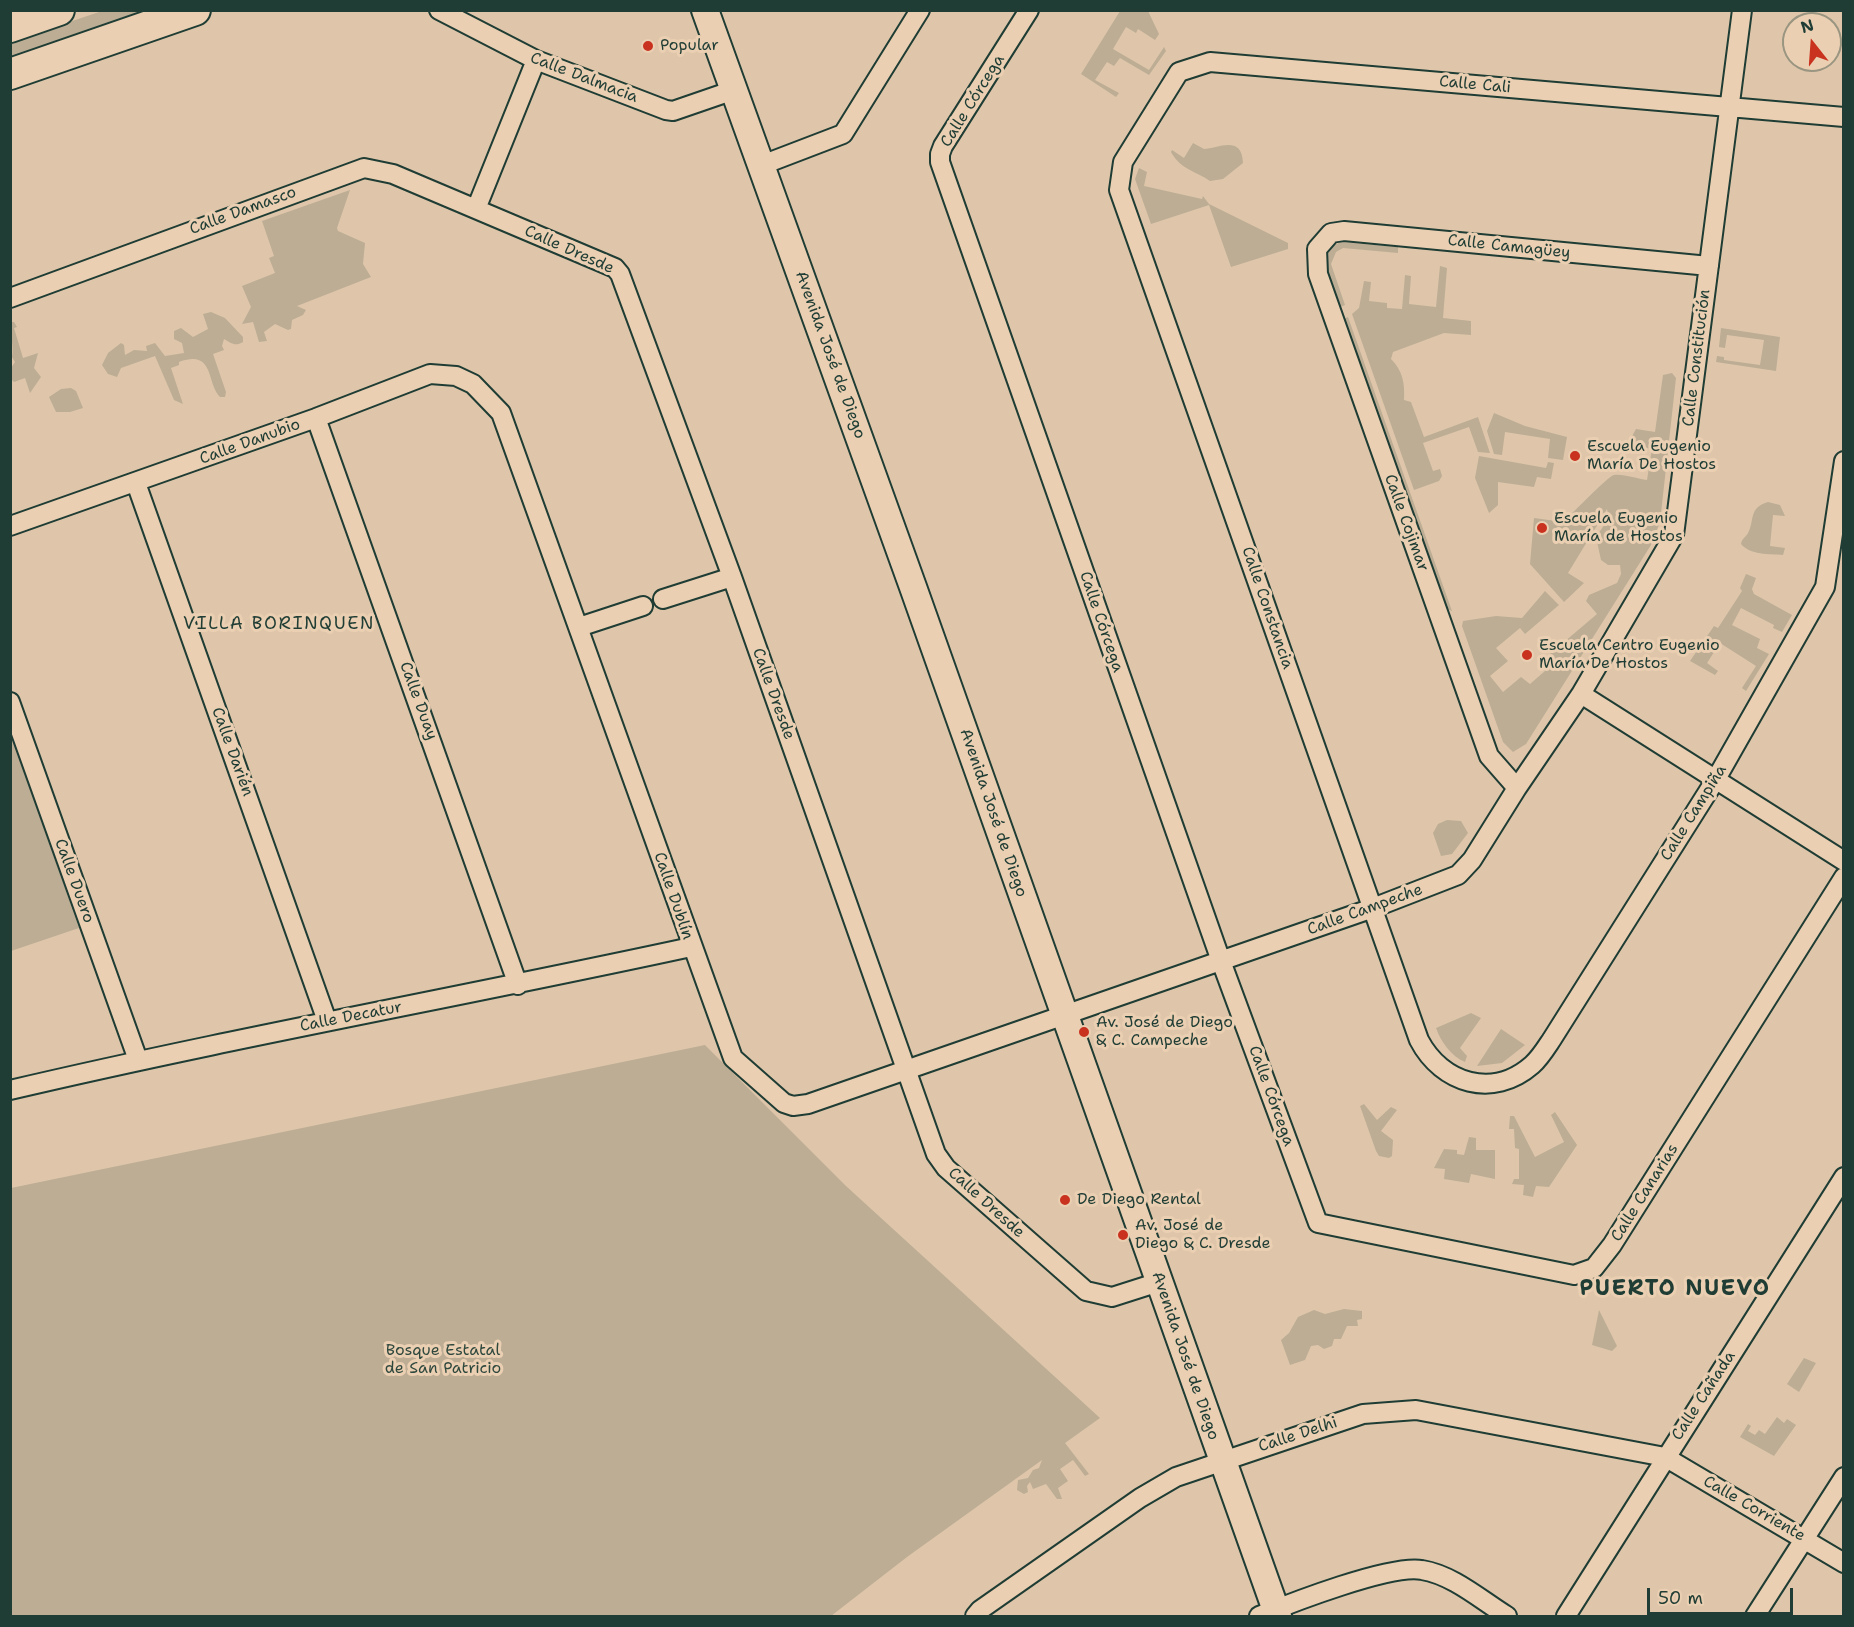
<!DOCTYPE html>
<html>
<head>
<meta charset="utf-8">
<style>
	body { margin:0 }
	#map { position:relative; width:1854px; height:1627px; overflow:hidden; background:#dfc6aa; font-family:"Shantell Sans",sans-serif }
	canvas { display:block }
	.frame { position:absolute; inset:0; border:12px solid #1f3d34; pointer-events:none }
	.north { position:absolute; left:1782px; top:12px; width:60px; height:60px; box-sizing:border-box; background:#ebcfb2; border:2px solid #999580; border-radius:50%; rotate:343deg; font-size:16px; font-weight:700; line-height:24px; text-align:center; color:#1f3d34 }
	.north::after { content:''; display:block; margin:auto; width:21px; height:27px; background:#c8321e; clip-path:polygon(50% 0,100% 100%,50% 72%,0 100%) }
	.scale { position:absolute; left:1647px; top:1588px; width:146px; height:27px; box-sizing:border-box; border:3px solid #1f3d34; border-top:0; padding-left:8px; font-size:18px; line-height:21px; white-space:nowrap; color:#1f3d34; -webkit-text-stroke:4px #ebcfb2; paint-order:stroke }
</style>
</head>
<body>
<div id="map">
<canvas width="1854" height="1627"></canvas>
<div class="frame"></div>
<div class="north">N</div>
<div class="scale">50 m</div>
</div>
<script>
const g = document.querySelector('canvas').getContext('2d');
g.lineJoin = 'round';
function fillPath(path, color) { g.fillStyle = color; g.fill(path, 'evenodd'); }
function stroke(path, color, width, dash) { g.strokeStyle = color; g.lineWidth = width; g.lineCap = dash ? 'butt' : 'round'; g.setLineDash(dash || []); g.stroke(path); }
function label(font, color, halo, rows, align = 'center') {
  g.font = font + ' "Shantell Sans",sans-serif'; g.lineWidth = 6; g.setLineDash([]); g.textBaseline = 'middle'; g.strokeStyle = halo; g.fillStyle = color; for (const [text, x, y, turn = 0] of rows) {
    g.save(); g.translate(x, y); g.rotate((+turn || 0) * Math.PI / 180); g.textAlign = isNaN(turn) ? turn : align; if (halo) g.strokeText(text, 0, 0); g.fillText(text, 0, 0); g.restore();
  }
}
const green = new Path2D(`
	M 102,11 L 158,11 L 11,62 L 10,42 Z
	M 1120,11 L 1148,11 L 1159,34 L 1155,40 L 1138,29 L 1136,33 L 1126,27 L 1113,49 L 1149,70 L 1164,47 L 1166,51 L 1149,75 L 1120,58 L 1114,66 L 1107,62 L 1095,80 L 1119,93 L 1116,97 L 1081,74 Z
	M 1193,143 L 1204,149 C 1217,149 1242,134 1243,163 L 1223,179 L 1210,181 C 1196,171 1181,170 1171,152 L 1172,150 L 1184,158 Z
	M 1139,168 L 1147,172 L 1144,186 L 1202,199 L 1203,196 L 1209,204 L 1288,243 L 1288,249 L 1231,267 L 1209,205 L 1151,224 L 1135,179 Z
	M 350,190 L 337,228 L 338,231 L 365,243 L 363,264 L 371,277 L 297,306 L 306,310 L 303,315 L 292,320 L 291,329 L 288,330 L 275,324 L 264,332 L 267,341 L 259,342 L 253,322 L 242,324 L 251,307 L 242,286 L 275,273 L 269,258 L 274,256 L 262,221 Z
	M 1341,242 L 1398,247 L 1398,253 L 1343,248 L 1336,252 L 1331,264 L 1345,305 L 1338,308 C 1331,286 1312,253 1341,242 Z
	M 1440,266 L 1447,268 L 1443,318 L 1471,321 L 1471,335 L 1444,333 L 1393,352 L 1391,359 C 1403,371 1405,384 1404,400 L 1411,402 L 1424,437 L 1478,417 L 1490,453 L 1478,452 L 1469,427 L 1423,443 L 1433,471 L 1440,469 L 1442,476 L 1439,481 L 1414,490 L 1352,314 L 1359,308 L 1364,281 L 1371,282 L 1369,301 L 1387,303 L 1387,308 L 1402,309 L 1405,275 L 1411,276 L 1409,304 L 1436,307 Z
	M 211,312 L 225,318 L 243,337 L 243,342 C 235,347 231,343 224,339 L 222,346 L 224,350 L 213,354 L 226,392 L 225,397 L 220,397 C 206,383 215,349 179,362 L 179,365 L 171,368 L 183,404 L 174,400 L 155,356 L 121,368 L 117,377 L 108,374 L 102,365 L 108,353 L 121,343 L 124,345 L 125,355 L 134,350 L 147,351 L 146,346 L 155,343 L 165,356 L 184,353 L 182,343 L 174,339 L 174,331 L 181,328 L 193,337 L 208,329 L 203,314 Z
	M 1348,317 L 1452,611 L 1444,608 L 1343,319 Z
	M 11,322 L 14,322 L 17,327 L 14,328 L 23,358 L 38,353 L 34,368 L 41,377 L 30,393 L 25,378 L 14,382 L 11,379 L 11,368 L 15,362 L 12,357 C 14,346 10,335 11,322 Z
	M 1721,328 L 1780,337 L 1776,371 L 1716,362 L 1717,356 L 1724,357 L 1724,360 L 1760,365 L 1764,340 L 1727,335 L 1725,348 L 1719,347 Z
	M 1672,373 L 1676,378 L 1660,522 L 1651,545 L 1526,744 L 1513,752 L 1503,742 L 1462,626 L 1463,621 L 1496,616 L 1522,618 L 1545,591 L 1559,605 L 1525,634 L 1520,628 L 1496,648 L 1508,661 L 1490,676 L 1503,692 L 1521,677 L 1530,684 L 1545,671 L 1542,666 L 1544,659 L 1597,614 L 1586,601 L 1589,595 L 1617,583 L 1621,574 L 1620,565 L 1608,565 L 1601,560 L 1596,537 L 1609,518 L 1607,509 L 1568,573 L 1584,583 L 1564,602 L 1530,564 L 1534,518 L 1563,522 C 1572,514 1608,476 1614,475 C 1625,474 1637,479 1647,480 L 1652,449 L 1631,445 L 1630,440 L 1636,429 L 1655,432 L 1663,375 Z
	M 71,388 L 76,391 L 83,408 L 70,412 L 56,412 L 49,397 L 61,389 Z
	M 1494,413 L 1525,426 L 1567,437 L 1563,460 L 1548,458 L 1550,439 L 1505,432 L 1502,455 L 1494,454 L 1487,431 Z
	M 1479,456 L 1546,468 L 1548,462 L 1554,463 L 1551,479 L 1537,477 L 1534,487 L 1498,482 L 1498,505 L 1489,513 L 1475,478 Z
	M 1768,502 L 1780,505 L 1785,516 L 1773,515 L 1770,546 L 1785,548 L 1783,555 C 1769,554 1750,555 1741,544 C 1742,538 1746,537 1748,533 C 1755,520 1748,508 1768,502 Z
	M 1746,574 L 1756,578 L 1752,589 L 1754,594 L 1792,615 L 1782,632 L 1773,628 L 1774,625 L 1741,608 L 1732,625 L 1760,639 L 1757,648 L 1769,654 L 1746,691 L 1742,688 L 1756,666 L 1720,643 L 1707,663 L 1718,671 L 1715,675 L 1690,661 L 1714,626 L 1718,628 L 1742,591 L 1740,588 Z
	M 11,735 L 79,928 L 11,951 L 10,951 Z
	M 1447,820 L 1461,821 L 1468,833 L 1452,854 L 1441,856 L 1433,833 L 1438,824 Z
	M 1471,1013 L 1481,1018 L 1460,1048 L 1467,1056 L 1465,1062 C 1451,1056 1441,1042 1436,1028 Z
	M 1501,1029 L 1525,1045 L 1502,1063 L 1477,1066 Z
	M 705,1045 L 846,1186 L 1100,1418 L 1065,1443 L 1089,1474 L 1085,1476 L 1073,1460 L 1060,1469 L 1068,1481 L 1058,1488 L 1062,1499 L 1057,1499 L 1046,1484 L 1033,1489 L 1030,1482 L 1027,1486 L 1028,1492 L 1024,1494 L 1017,1490 L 1018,1480 L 1028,1478 L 1033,1470 L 1039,1468 L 1042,1460 L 907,1557 L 831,1616 L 11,1616 L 11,1188 Z
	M 1364,1104 L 1377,1120 L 1391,1107 L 1397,1110 L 1381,1131 L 1393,1140 L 1392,1156 L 1389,1158 L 1379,1156 L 1376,1151 L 1360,1106 Z
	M 1555,1112 L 1577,1145 L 1549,1187 L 1536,1186 L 1533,1197 L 1523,1195 L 1524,1185 L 1512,1184 L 1514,1179 L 1519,1179 L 1519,1149 L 1515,1148 L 1514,1129 L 1509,1129 L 1510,1116 L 1514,1116 L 1535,1157 L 1564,1142 L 1551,1115 Z
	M 1469,1137 L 1476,1138 L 1476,1150 L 1495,1150 L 1495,1179 L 1471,1174 L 1469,1183 L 1444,1179 L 1445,1169 L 1434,1168 L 1444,1149 L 1457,1150 L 1457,1154 L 1464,1155 Z
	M 1344,1309 L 1362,1311 L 1362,1319 L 1357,1320 L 1358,1326 L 1347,1326 L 1341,1339 L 1334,1339 L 1332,1346 L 1324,1349 L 1318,1345 L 1311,1346 L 1305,1360 L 1290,1365 L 1281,1340 L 1289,1333 L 1298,1317 L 1314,1310 L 1325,1314 Z
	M 1599,1310 L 1617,1346 L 1612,1351 L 1592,1345 Z
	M 1804,1358 L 1816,1363 L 1799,1392 L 1787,1384 Z
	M 1777,1417 L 1784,1423 L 1787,1419 L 1796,1425 L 1774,1456 L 1740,1437 L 1748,1424 L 1751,1426 L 1748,1431 L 1755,1435 L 1759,1430 L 1765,1434 Z`);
const minor = new Path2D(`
	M 439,10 L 536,60 L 666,110 L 673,111 L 734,90
	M 1029,10 L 943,146 L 940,154 L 940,162 L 1221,961 L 1318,1223 L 1574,1275 L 1594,1268 L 1612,1245 L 1844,877
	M 1844,117 L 1210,62 L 1179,72 L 1123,162 L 1119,190 L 1419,1040 C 1442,1084 1493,1099 1532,1065 C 1540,1058 1546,1048 1552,1039 L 1716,779 L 1825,587 L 1844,461
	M 762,165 L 843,134 L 920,10
	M 476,209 L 536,60
	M 10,298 L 364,168 L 393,174 L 615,268 L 620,274 L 732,577 L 936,1154 L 946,1168 L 1086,1291 L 1112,1297 L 1159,1282
	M 316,418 L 518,985
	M 136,483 L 327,1021
	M 10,526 L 316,418 L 430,374 L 456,376 L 473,384 L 501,413 L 733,1058 L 784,1103 L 793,1106 L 808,1104 L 1373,908 L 1458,875 L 1472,860 L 1517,788 L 1581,694 L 1674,535 L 1742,10
	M 663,599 L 732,577
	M 579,627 L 643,606
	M 1581,694 L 1844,861
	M 10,702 L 138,1060
	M 1517,788 L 1489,756 L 1318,274 L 1317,249 L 1331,233 L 1344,231 L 1709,266
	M 10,1090 C 236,1037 465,996 691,947
	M 975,1616 L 980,1610 L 1140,1498 L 1176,1477 L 1363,1414 L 1416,1410 L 1665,1457 L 1844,1563
	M 1259,1616 C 1291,1603 1391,1564 1422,1570 C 1453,1575 1481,1600 1507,1616
	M 1566,1616 L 1844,1177
	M 1755,1616 L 1844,1477`);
const secondary = new Path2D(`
	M 705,10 L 913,587 L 1278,1616`);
const primary = new Path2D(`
	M 10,27 L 59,10
	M 10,74 L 195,10`);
const markers = [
	[648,46,6,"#c8321e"],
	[1575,456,6,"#c8321e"],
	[1542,528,6,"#c8321e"],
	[1527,655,6,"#c8321e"],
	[1084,1032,6,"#c8321e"],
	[1065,1200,6,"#c8321e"],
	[1123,1235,6,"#c8321e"]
];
const poiNames = [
	["Popular",660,46],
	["Escuela Eugenio",1587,447],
	["María De Hostos",1587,465],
	["Escuela Eugenio",1554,519],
	["María de Hostos",1554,537],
	["Escuela Centro Eugenio",1539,646],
	["María De Hostos",1539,664],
	["Av. José de Diego",1096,1023],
	["& C. Campeche",1096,1041],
	["De Diego Rental",1077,1200],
	["Av. José de",1135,1226],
	["Diego & C. Dresde",1135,1244]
];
const streetNames = [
	["Calle Dalmacia",584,78,21],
	["Calle Cali",1475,85,5],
	["Calle Córcega",973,101,-58],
	["Calle Damasco",243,211,-20],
	["Calle Camagüey",1509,247,6],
	["Calle Dresde",569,250,24],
	["Avenida José de Diego",830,355,70],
	["Calle Constitución",1697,358,-83],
	["Calle Danubio",250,442,-20],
	["Calle Cojimar",1406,523,70],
	["Calle Constancia",1267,608,71],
	["Calle Córcega",1101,622,71],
	["Calle Dresde",773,694,70],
	["Calle Duay",418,701,70],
	["Calle Darién",232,752,70],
	["Avenida José de Diego",993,813,71],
	["Calle Campiña",1694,813,-58],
	["Calle Duero",74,881,70],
	["Calle Dublín",673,896,71],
	["Calle Campeche",1365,910,-20],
	["Calle Decatur",351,1017,-11],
	["Calle Córcega",1271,1096,70],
	["Calle Canarias",1645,1193,-58],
	["Calle Dresde",986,1203,42],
	["Avenida José de Diego",1185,1356,71],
	["Calle Cañada",1704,1396,-57],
	["Calle Delhi",1298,1435,-18],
	["Calle Corriente",1754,1509,30]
];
const parkNames = [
	["Bosque Estatal",443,1351],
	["de San Patricio",443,1369]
];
const neighbourhoodNames = [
	["VILLA BORINQUEN",279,624]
];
const districtNames = [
	["PUERTO NUEVO",1675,1289]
];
fillPath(green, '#bcad94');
stroke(minor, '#1f3d34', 22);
stroke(secondary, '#1f3d34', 30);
stroke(primary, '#1f3d34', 34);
stroke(minor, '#ebcfb2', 18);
stroke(secondary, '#ebcfb2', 26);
stroke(primary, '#ebcfb2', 30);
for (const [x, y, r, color] of markers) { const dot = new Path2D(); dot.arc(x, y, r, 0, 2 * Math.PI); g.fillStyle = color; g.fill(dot); stroke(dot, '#ebcfb2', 2); }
label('16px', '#1f3d34', '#ebcfb2', poiNames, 'left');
label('16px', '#1f3d34', '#ebcfb2', streetNames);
label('16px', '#2f483e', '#ebcfb2', parkNames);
g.letterSpacing = '1.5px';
label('18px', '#1f3d34', '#ebcfb2', neighbourhoodNames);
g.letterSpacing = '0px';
g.letterSpacing = '1.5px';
label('bold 22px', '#1f3d34', '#ebcfb2', districtNames);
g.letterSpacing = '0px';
</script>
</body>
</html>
